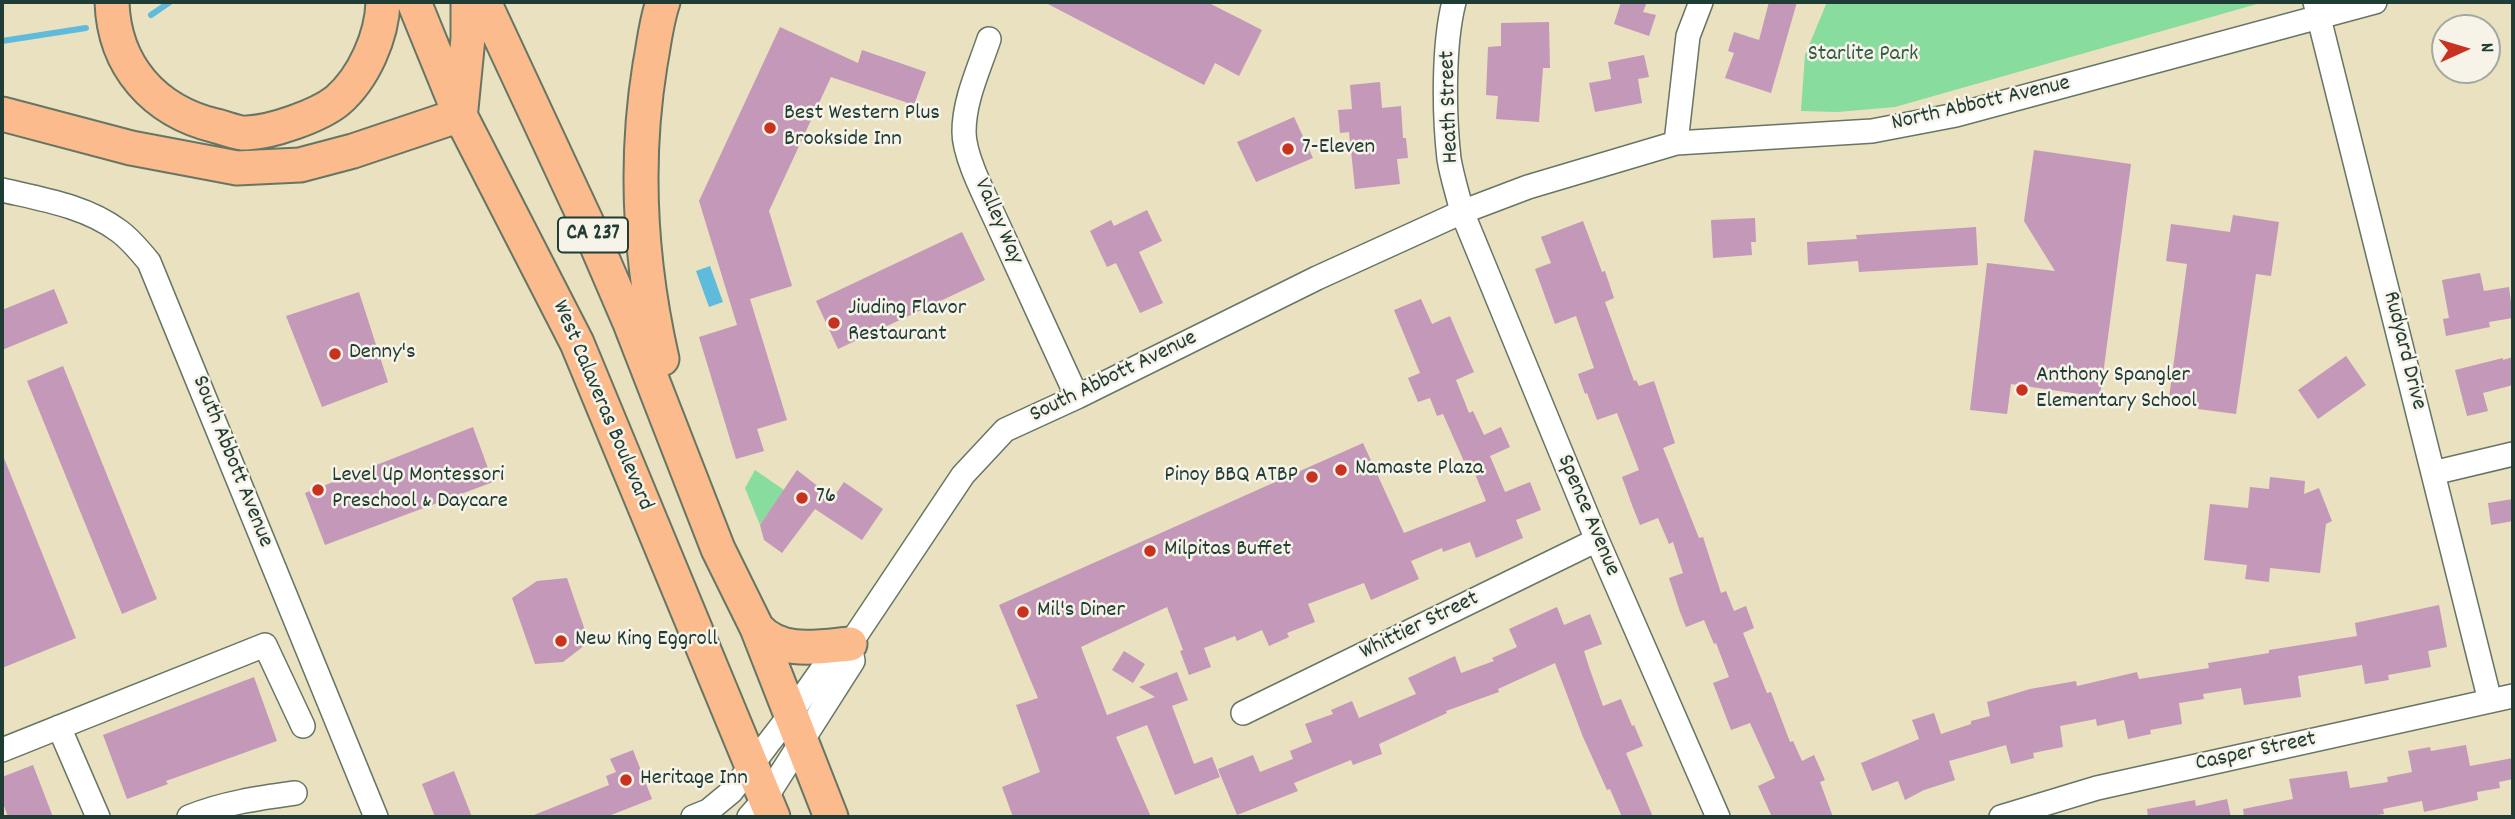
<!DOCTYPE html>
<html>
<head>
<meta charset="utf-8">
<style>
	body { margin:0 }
	#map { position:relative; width:2515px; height:819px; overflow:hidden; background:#e9e1bf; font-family:Dekko,sans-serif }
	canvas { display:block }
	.frame { position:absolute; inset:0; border:4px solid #1f3d34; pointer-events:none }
	.north { position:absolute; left:2431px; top:14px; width:70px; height:70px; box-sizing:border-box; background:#f7f3e8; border:2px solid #a1aaa0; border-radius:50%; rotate:86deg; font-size:19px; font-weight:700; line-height:28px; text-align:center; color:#1f3d34 }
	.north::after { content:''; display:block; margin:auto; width:24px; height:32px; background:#c8321e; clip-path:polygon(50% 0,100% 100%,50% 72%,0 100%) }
</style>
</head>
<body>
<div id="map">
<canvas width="2515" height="819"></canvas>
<div class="frame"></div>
<div class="north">N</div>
</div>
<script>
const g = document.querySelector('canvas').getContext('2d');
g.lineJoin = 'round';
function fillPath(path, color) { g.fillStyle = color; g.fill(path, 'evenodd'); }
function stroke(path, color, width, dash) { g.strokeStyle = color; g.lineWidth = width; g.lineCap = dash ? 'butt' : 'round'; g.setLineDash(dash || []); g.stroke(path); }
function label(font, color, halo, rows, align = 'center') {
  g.font = font + ' Dekko,sans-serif'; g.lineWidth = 5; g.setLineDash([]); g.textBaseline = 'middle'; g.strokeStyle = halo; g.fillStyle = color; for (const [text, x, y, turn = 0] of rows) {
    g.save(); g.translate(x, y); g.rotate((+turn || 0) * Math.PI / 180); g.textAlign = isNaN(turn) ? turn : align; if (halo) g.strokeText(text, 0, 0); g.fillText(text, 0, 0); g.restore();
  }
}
const green = new Path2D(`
	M 1827,2 L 2264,2 L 1895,107 L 1837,112 L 1801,111 L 1805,55 Z
	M 755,470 L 784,490 L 760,525 L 745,488 Z`);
const water = new Path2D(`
	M 710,266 L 723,302 L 709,307 L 696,271 Z`);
const stream = new Path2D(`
	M 151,15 L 170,2
	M 2,41 L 86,28`);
const building = new Path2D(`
	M 1044,2 L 1207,2 L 1262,30 L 1239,76 L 1215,63 L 1204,85 Z
	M 1621,2 L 1647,2 L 1643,12 L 1656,15 L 1649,36 L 1614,24 Z
	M 1769,2 L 1797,2 L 1771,93 L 1725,78 L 1734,53 L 1728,51 L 1734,32 L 1759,40 Z
	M 1549,22 L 1550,68 L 1543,68 L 1539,122 L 1496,119 L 1498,96 L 1486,95 L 1488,47 L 1501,46 L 1501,23 Z
	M 780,27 L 858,63 L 862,50 L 926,72 L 914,105 L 831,77 L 769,211 L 792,286 L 750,299 L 787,420 L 757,429 L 764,451 L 736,459 L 699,337 L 737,325 L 699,201 Z
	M 1644,55 L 1649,77 L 1638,79 L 1642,103 L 1595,112 L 1589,83 L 1611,79 L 1608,62 Z
	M 1380,82 L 1382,108 L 1401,106 L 1403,138 L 1406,138 L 1408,158 L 1397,159 L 1400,184 L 1355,189 L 1349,132 L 1340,133 L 1338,110 L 1352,109 L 1350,85 Z
	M 1294,117 L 1313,158 L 1256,182 L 1237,142 Z
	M 2034,150 L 2131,164 L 2100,397 L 2011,384 L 2007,414 L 1970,410 L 1987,263 L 2055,271 L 2024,221 Z
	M 1147,210 L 1162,241 L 1139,252 L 1163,303 L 1140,313 L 1116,263 L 1107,267 L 1090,231 L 1111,220 L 1114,226 Z
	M 2233,215 L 2279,222 L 2271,276 L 2256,274 L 2236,414 L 2198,409 L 2199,403 L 2169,398 L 2187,264 L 2166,261 L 2171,224 L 2230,232 Z
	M 1755,218 L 1756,242 L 1751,242 L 1752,255 L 1713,258 L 1711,220 Z
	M 1583,221 L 1602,272 L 1605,271 L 1614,298 L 1605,302 L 1634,381 L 1636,380 L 1639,386 L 1654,381 L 1675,443 L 1663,448 L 1699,538 L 1703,537 L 1721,593 L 1726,591 L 1734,611 L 1746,606 L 1754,628 L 1743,633 L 1767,693 L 1771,692 L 1790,742 L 1793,741 L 1802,761 L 1814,755 L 1825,780 L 1820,782 L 1833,817 L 1772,817 L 1758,786 L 1775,778 L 1750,723 L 1731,730 L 1713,683 L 1729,677 L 1716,643 L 1714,644 L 1704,620 L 1686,627 L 1680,612 L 1669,578 L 1683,573 L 1673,542 L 1669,544 L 1658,518 L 1640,525 L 1632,505 L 1622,477 L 1639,470 L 1617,413 L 1597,420 L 1587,393 L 1585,394 L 1578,374 L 1594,368 L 1576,316 L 1555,324 L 1535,269 L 1551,263 L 1541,237 Z
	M 1976,227 L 1978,265 L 1859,272 L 1858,261 L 1808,265 L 1807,242 L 1857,239 L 1856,235 Z
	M 962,232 L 985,280 L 838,349 L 816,301 Z
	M 2480,273 L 2484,291 L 2509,287 L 2513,318 L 2489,322 L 2490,327 L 2446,336 L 2443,319 L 2449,318 L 2442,280 Z
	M 54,289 L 68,323 L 2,350 L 2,310 Z
	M 359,292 L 388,382 L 322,407 L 286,316 Z
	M 1421,299 L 1432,324 L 1450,316 L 1466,354 L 1474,372 L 1456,380 L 1469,413 L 1473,411 L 1484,435 L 1501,427 L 1510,447 L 1490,456 L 1505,492 L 1530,482 L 1541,510 L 1516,520 L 1523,538 L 1476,558 L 1470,542 L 1443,552 L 1442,548 L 1411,561 L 1419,579 L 1371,600 L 1364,583 L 1308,604 L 1315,622 L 1287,633 L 1289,637 L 1269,646 L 1262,630 L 1237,641 L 1235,636 L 1204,648 L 1211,667 L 1189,675 L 1180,651 L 1183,650 L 1167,607 L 1081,647 L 1107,715 L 1155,697 L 1139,687 L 1177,672 L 1188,700 L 1172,706 L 1194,764 L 1212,757 L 1220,777 L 1175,795 L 1147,725 L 1116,737 L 1151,817 L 1013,817 L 1002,787 L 1040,772 L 1016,705 L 1038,698 L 999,605 L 1363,443 L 1404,533 L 1486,501 L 1471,464 L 1466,466 L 1443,414 L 1437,416 L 1430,398 L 1418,402 L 1408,378 L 1420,373 L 1394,310 Z
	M 2346,356 L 2366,385 L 2318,419 L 2298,390 Z
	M 2513,357 L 2513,385 L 2483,393 L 2488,411 L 2467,416 L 2455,370 L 2503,358 L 2503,360 Z
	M 63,366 L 157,599 L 122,614 L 27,381 Z
	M 473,427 L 493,482 L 325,545 L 305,493 Z
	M 2,453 L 76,638 L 2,668 Z
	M 797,470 L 833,498 L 844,482 L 883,509 L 862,540 L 815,509 L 782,553 L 764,540 L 760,525 Z
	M 2270,477 L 2305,481 L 2304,494 L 2319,488 L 2332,521 L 2326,524 L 2320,573 L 2270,568 L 2269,582 L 2245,579 L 2247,565 L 2204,560 L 2210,504 L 2248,508 L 2250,487 L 2269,489 Z
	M 2513,499 L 2513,521 L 2491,525 L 2488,503 Z
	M 567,578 L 589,642 L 563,662 L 535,664 L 512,598 L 537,581 Z
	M 2439,605 L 2447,647 L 2428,651 L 2431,667 L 2388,675 L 2389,680 L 2365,684 L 2362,665 L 2298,676 L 2301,697 L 2244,705 L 2241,688 L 2203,694 L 2204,699 L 2179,703 L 2182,724 L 2150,730 L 2151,734 L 2128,739 L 2124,720 L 2097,726 L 2096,719 L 2060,726 L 2063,747 L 2033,753 L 2034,758 L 2011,764 L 2006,745 L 1949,761 L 1955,780 L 1924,790 L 1905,800 L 1898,781 L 1872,791 L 1861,763 L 1919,739 L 1912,720 L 1934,713 L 1941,734 L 1971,724 L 1971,721 L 1990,716 L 1987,702 L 2030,689 L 2076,681 L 2077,686 L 2137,672 L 2139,679 L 2209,668 L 2208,663 L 2269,653 L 2269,650 L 2357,636 L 2355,623 Z
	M 1557,607 L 1564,625 L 1590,614 L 1602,644 L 1584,651 L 1590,670 L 1603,706 L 1621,699 L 1632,726 L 1634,725 L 1643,746 L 1626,753 L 1653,817 L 1622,817 L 1610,789 L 1607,790 L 1583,737 L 1555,663 L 1498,689 L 1499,692 L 1446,711 L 1447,713 L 1379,744 L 1382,754 L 1353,765 L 1351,760 L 1294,783 L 1298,791 L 1237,815 L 1218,769 L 1253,755 L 1260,772 L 1293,759 L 1290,751 L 1312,742 L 1305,724 L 1333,714 L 1331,710 L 1352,701 L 1359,718 L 1416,694 L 1408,678 L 1455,656 L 1461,673 L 1494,661 L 1492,658 L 1517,647 L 1509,629 Z
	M 1124,651 L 1145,664 L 1133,683 L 1112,670 Z
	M 254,677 L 277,741 L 166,781 L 168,784 L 127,799 L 103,735 Z
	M 2466,745 L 2470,766 L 2513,758 L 2513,779 L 2499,782 L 2500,788 L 2477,792 L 2478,800 L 2424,812 L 2422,801 L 2383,809 L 2384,814 L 2363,817 L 2244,817 L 2243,809 L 2293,799 L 2289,779 L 2347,771 L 2350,788 L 2388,782 L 2387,777 L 2412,772 L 2408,751 L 2430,747 L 2431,751 Z
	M 633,750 L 652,799 L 606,817 L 529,817 L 609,785 L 606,776 L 616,772 L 610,759 Z
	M 33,765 L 53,817 L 8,817 L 2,800 L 2,777 Z
	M 454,771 L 472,817 L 435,817 L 422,784 Z
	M 2227,799 L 2231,817 L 2148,817 L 2147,809 L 2195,800 L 2196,806 Z`);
const minor = new Path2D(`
	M 1454,2 C 1443,45 1444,115 1449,159 C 1452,177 1458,195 1462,212 L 1597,540 L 1718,817
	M 2315,2 L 2490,701
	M 989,39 C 979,69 964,100 964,132 C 964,158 988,202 999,227 C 1025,284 1051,340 1077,397
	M 1676,143 L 1688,36 L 1701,2
	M 2,190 C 41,199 86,206 119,231 C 130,239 140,251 149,262 L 376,817
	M 2433,473 L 2513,454
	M 1243,713 L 1597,540
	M 59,727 L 98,817
	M 2,750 L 265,645 L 303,726
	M 189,817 C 223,803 259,798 295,793
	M 693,817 L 708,811 L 731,792 L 790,715 L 835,651 L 850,644 L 963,475 L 1005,430 L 1077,397 L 1317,278 L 1462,212 L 1528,187 L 1676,143 L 1872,131 L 1956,115 L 2375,2
	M 749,817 L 765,799 L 853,661 L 850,644
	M 2001,817 L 2097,788 L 2513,696`);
const highway = new Path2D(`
	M 112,2 C 114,66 154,111 216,126 C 226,128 238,134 247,133 C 272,132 318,116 337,101 C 364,78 382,36 383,2
	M 414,2 L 460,115 L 577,343 L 773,817
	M 484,2 L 587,223 L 630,323 L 718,549 L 757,628 L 831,817
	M 461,109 L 468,38 L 468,2
	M 2,114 L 131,148 L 237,168 L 300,165 L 353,151 L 460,115
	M 662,359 C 640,262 634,164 650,65 C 654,44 656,22 663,2
	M 757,628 C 781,655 818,647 850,644`);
const markers = [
	[770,128,7,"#c8321e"],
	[1288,149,7,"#c8321e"],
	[834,323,7,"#c8321e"],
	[335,354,7,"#c8321e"],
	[2022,390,7,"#c8321e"],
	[1341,470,7,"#c8321e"],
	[1312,477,7,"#c8321e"],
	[318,490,7,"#c8321e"],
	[802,498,7,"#c8321e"],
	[1150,551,7,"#c8321e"],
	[1023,612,7,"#c8321e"],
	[561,641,7,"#c8321e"],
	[626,780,7,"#c8321e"]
];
const shields = [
	[593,235,70]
];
const shieldNames = [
	["CA 237",593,235]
];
const parkNames = [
	["Starlite Park",1863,56]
];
const streetNames = [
	["North Abbott Avenue",1981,105,-13],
	["Heath Street",1451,107,-92],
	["Valley Way",997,222,66],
	["Rudyard Drive",2403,351,76],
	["South Abbott Avenue",1114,378,-26],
	["West Calaveras Boulevard",601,406,67],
	["South Abbott Avenue",231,462,68],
	["Spence Avenue",1587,516,67],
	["Whittier Street",1420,627,-26],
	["Casper Street",2256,753,-12]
];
const poiNames = [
	["Best Western Plus",784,115],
	["Brookside Inn",784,141],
	["7-Eleven",1302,149],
	["Jiuding Flavor",848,310],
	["Restaurant",848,336],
	["Denny's",349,354],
	["Anthony Spangler",2036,377],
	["Elementary School",2036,403],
	["Namaste Plaza",1355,470],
	["Level Up Montessori",332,477],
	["Preschool & Daycare",332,503],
	["Pinoy BBQ ATBP",1298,477,"right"],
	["76",816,498],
	["Milpitas Buffet",1164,551],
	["Mil's Diner",1037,612],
	["New King Eggroll",575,641],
	["Heritage Inn",640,780]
];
fillPath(green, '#87dc9e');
fillPath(water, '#5ebbdc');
stroke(stream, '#5ebbdc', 6);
fillPath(building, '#c398b9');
stroke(minor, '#667665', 26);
stroke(highway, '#667665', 37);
stroke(minor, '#fff', 23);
stroke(highway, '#fbbb8d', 33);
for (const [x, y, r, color] of markers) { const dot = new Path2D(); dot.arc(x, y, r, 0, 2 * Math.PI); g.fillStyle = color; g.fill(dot); stroke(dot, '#f7f3e8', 2.5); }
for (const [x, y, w] of shields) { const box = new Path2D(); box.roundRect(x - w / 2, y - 17.5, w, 35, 5); g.fillStyle = '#f7f3e8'; g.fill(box); stroke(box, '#1f3d34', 2); }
label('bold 21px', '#1f3d34', null, shieldNames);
label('23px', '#345d49', '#f7f3e8', parkNames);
label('23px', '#1f3d34', '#f7f3e8', streetNames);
label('23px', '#1f3d34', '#f7f3e8', poiNames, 'left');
</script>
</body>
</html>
